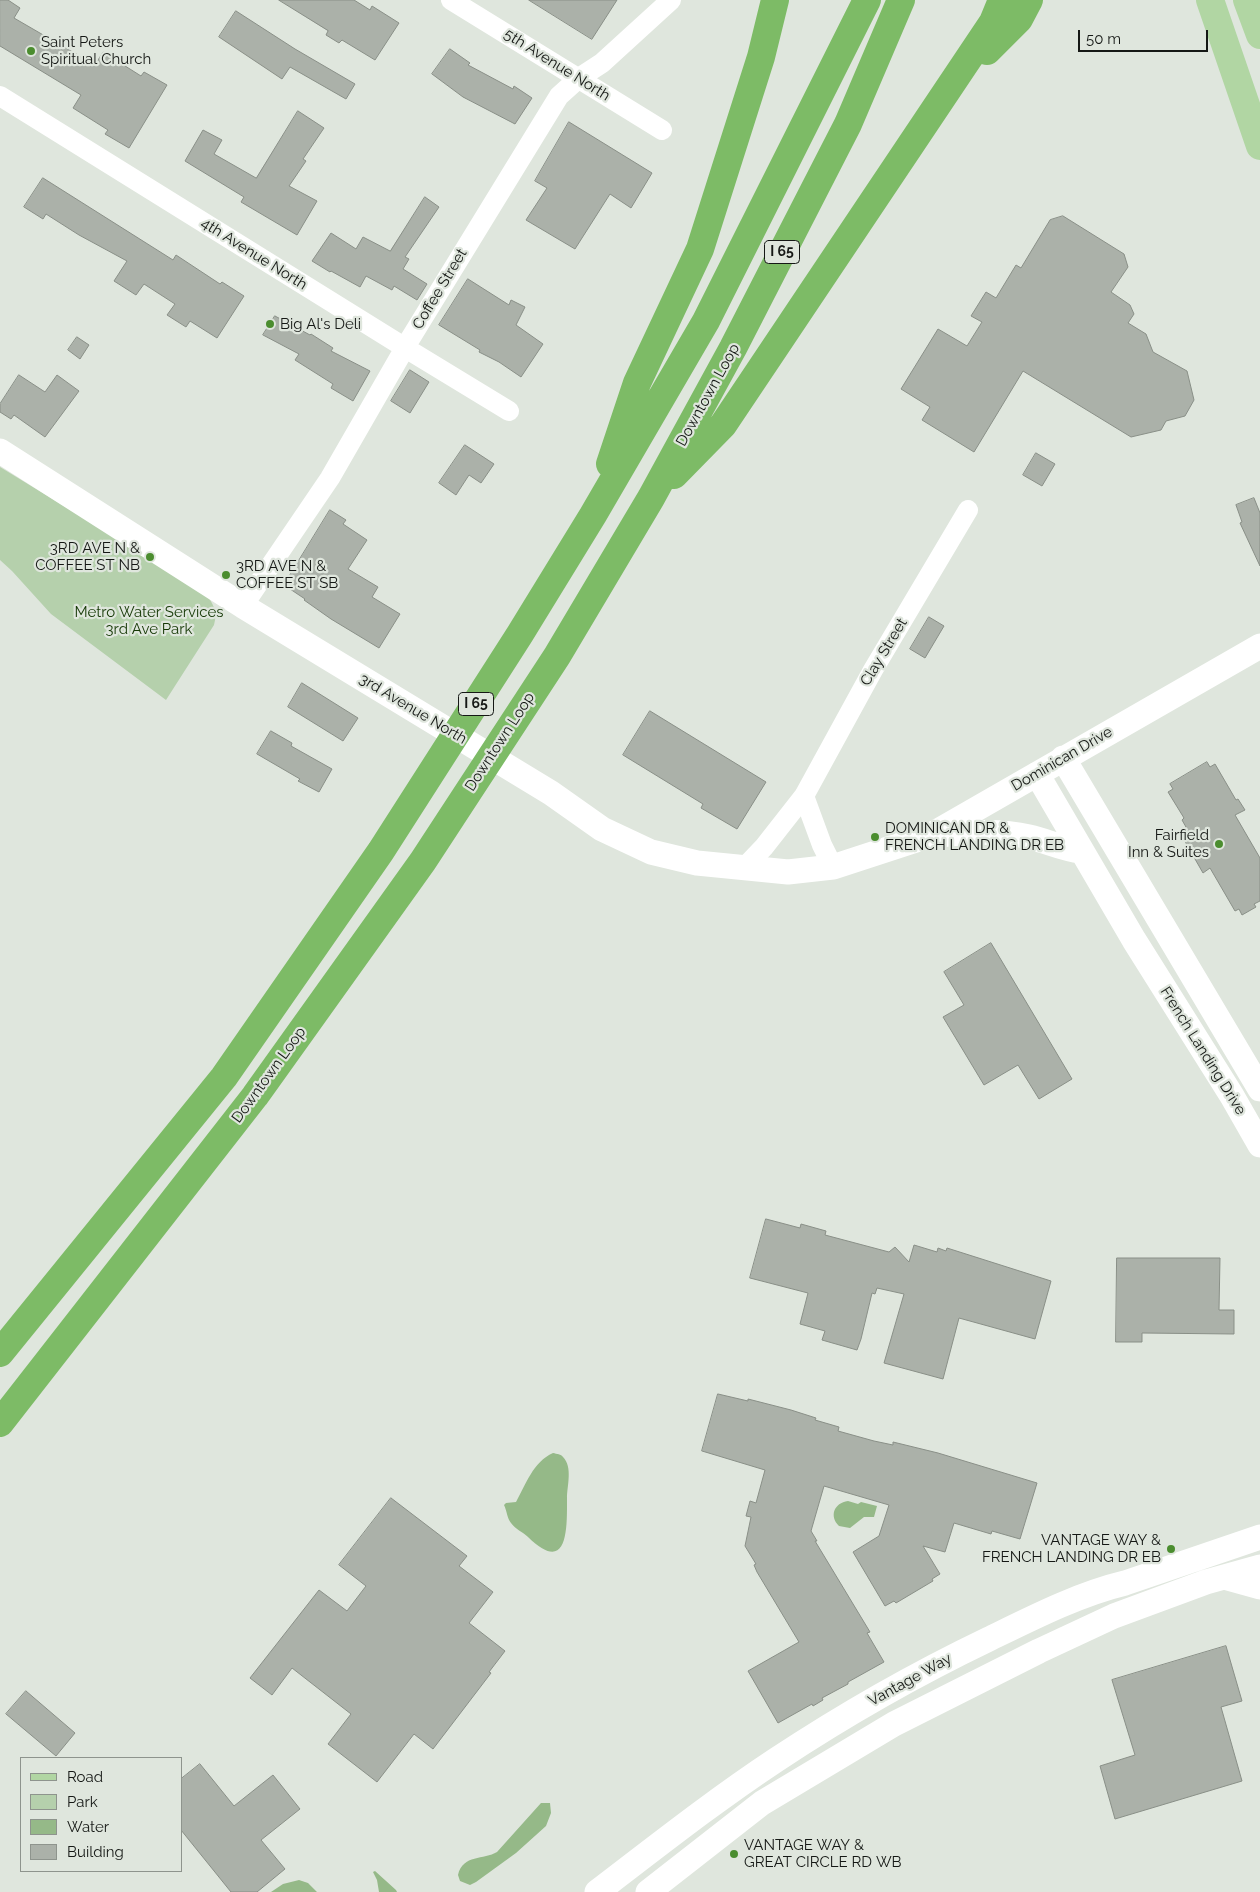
<!DOCTYPE html>
<html>
<head>
<meta charset="utf-8">
<style>
	body { margin:0 }
	#map { position:relative; width:1260px; height:1892px; overflow:hidden; background:#dfe6dd; font-family:Raleway,sans-serif }
	canvas { display:block }
	.legend { position:absolute; left:20px; top:1757px; width:162px; height:115px; box-sizing:border-box; background:#dfe6dd; border:1px solid #8e948d; margin:0; padding:6px 9px; list-style:none; font-size:15px; color:#151815 }
	.legend li { display:flex; align-items:center; gap:10px; height:25px }
	.legend b { width:25px; border:1px solid #8e948d }
	.scale { position:absolute; left:1078px; top:30px; width:130px; height:22px; box-sizing:border-box; border:2px solid #151815; border-top:0; padding-left:6px; font-size:15px; line-height:18px; white-space:nowrap; color:#151815; -webkit-text-stroke:4px #dfe6dd; paint-order:stroke }
</style>
</head>
<body>
<div id="map">
<canvas width="1260" height="1892"></canvas>
<ul class="legend">
<li><b style="height:6px;background:#b1d6a3"></b>Road</li>
<li><b style="height:14px;background:#b5d0ac"></b>Park</li>
<li><b style="height:14px;background:#95b988"></b>Water</li>
<li><b style="height:14px;background:#abb1a9"></b>Building</li>
</ul>
<div class="scale">50 m</div>
</div>
<script>
const g = document.querySelector('canvas').getContext('2d');
g.lineJoin = 'round';
function fillPath(path, color) { g.fillStyle = color; g.fill(path, 'evenodd'); }
function stroke(path, color, width, dash) { g.strokeStyle = color; g.lineWidth = width; g.lineCap = dash ? 'butt' : 'round'; g.setLineDash(dash || []); g.stroke(path); }
function label(font, color, halo, rows, align = 'center') {
  g.font = font + ' Raleway,sans-serif'; g.lineWidth = 4.5; g.setLineDash([]); g.textBaseline = 'middle'; g.strokeStyle = halo; g.fillStyle = color; for (const [text, x, y, turn = 0] of rows) {
    g.save(); g.translate(x, y); g.rotate((+turn || 0) * Math.PI / 180); g.textAlign = isNaN(turn) ? turn : align; if (halo) g.strokeText(text, 0, 0); g.fillText(text, 0, 0); g.restore();
  }
}
const green = new Path2D(`
	M 0,467 L 205,592 C 213,604 218,611 214,625 L 166,700 L 51,614 L 12,571 L 0,560 Z`);
const water = new Path2D(`
	M 553,1453 C 557,1454 561,1454 563,1457 C 573,1467 567,1486 567,1498 C 567,1526 569,1577 528,1537 C 523,1532 515,1529 511,1523 C 507,1518 507,1511 504,1505 L 506,1503 L 516,1502 C 526,1484 533,1462 553,1453 Z
	M 848,1501 L 858,1504 L 861,1502 L 877,1506 L 874,1517 L 864,1517 L 850,1528 L 839,1526 C 829,1516 834,1503 848,1501 Z
	M 541,1803 L 550,1803 L 551,1813 L 546,1826 L 516,1853 L 476,1882 L 470,1885 L 460,1881 L 458,1875 C 463,1854 484,1860 497,1852 Z
	M 375,1871 L 396,1890 L 397,1892 L 379,1892 L 377,1880 L 373,1872 Z
	M 299,1880 L 308,1883 L 317,1892 L 271,1892 L 283,1884 Z`);
const building = new Path2D(`
	M 0,0 L 8,0 L 20,8 L 14,18 L 95,65 L 103,52 L 141,76 L 144,72 L 167,85 L 129,148 L 105,134 L 108,130 L 73,108 L 81,95 L 0,46 Z
	M 279,0 L 354,0 L 370,10 L 372,6 L 399,23 L 375,60 L 342,40 L 339,43 L 326,35 L 328,31 Z
	M 529,0 L 617,0 L 592,39 Z
	M 236,11 L 295,49 L 355,84 L 346,99 L 290,67 L 282,79 L 219,37 Z
	M 450,49 L 470,63 L 468,65 L 513,89 L 514,86 L 532,98 L 515,124 L 463,97 L 432,74 Z
	M 298,111 L 324,128 L 303,159 L 306,161 L 289,186 L 317,201 L 297,235 L 241,202 L 244,197 L 185,161 L 203,130 L 222,140 L 214,154 L 256,178 Z
	M 569,122 L 652,173 L 631,208 L 610,194 L 575,249 L 526,220 L 547,188 L 535,181 Z
	M 43,178 L 173,260 L 176,255 L 220,284 L 222,282 L 244,296 L 217,338 L 190,321 L 186,327 L 167,315 L 175,304 L 144,284 L 136,295 L 114,281 L 127,261 L 79,235 L 46,214 L 43,219 L 24,207 Z
	M 425,197 L 439,207 L 405,257 L 409,259 L 403,269 L 427,284 L 417,300 L 394,286 L 392,290 L 366,276 L 360,287 L 331,271 L 330,272 L 312,261 L 331,233 L 356,249 L 363,237 L 390,251 Z
	M 1063,216 L 1124,254 L 1128,267 L 1111,292 L 1130,305 L 1134,314 L 1128,323 L 1146,334 L 1153,352 L 1187,371 L 1194,400 L 1185,416 L 1166,421 L 1161,430 L 1131,437 L 1023,371 L 974,452 L 922,420 L 930,407 L 901,389 L 938,329 L 967,346 L 982,322 L 971,316 L 986,292 L 996,298 L 1016,265 L 1021,268 L 1050,220 Z
	M 468,279 L 509,305 L 511,300 L 525,307 L 516,325 L 543,344 L 521,377 L 499,362 L 479,352 L 480,350 L 439,325 Z
	M 275,316 L 310,335 L 311,334 L 333,348 L 331,351 L 370,371 L 353,401 L 331,388 L 333,384 L 295,360 L 299,354 L 263,335 Z
	M 77,337 L 89,345 L 80,359 L 68,350 Z
	M 410,370 L 429,382 L 410,413 L 391,401 Z
	M 19,375 L 45,392 L 57,375 L 79,391 L 45,437 L 14,415 L 11,419 L 0,412 L 0,404 Z
	M 465,445 L 494,464 L 481,483 L 469,475 L 456,495 L 439,483 Z
	M 1036,453 L 1055,464 L 1042,486 L 1023,475 Z
	M 1254,498 L 1260,513 L 1260,566 L 1240,523 L 1242,522 L 1236,505 Z
	M 330,510 L 346,520 L 343,524 L 367,540 L 348,569 L 378,587 L 372,597 L 400,614 L 379,648 L 331,619 L 304,600 L 305,599 L 284,585 Z
	M 929,617 L 944,626 L 925,658 L 910,649 Z
	M 302,683 L 358,718 L 343,741 L 288,707 Z
	M 650,711 L 766,782 L 737,829 L 701,808 L 703,804 L 623,755 Z
	M 271,731 L 292,743 L 291,746 L 332,769 L 319,792 L 298,781 L 300,779 L 257,754 Z
	M 1207,762 L 1210,767 L 1215,764 L 1236,800 L 1238,799 L 1245,810 L 1235,815 L 1260,858 L 1260,901 L 1254,904 L 1256,907 L 1242,915 L 1239,909 L 1235,911 L 1210,868 L 1203,873 L 1179,831 L 1186,827 L 1182,820 L 1184,818 L 1168,792 L 1173,789 L 1170,784 Z
	M 991,943 L 1072,1079 L 1039,1099 L 1018,1065 L 984,1085 L 943,1017 L 964,1005 L 944,972 Z
	M 766,1219 L 800,1228 L 801,1224 L 826,1231 L 825,1235 L 889,1252 L 895,1247 L 909,1262 L 914,1245 L 937,1252 L 938,1248 L 946,1251 L 947,1248 L 1051,1281 L 1035,1339 L 959,1318 L 943,1379 L 884,1363 L 904,1294 L 877,1288 L 875,1294 L 872,1293 L 861,1339 L 857,1350 L 822,1340 L 825,1331 L 800,1324 L 808,1293 L 750,1278 Z
	M 1117,1258 L 1220,1258 L 1219,1310 L 1234,1310 L 1234,1334 L 1142,1333 L 1142,1342 L 1116,1342 Z
	M 718,1394 L 748,1401 L 748,1399 L 791,1410 L 816,1418 L 815,1420 L 839,1427 L 838,1431 L 874,1441 L 893,1445 L 893,1442 L 938,1453 L 1037,1483 L 1020,1539 L 992,1531 L 991,1534 L 954,1523 L 945,1552 L 923,1546 L 940,1574 L 932,1579 L 933,1581 L 896,1603 L 894,1601 L 885,1606 L 853,1552 L 879,1536 L 889,1505 L 824,1486 L 811,1531 L 817,1541 L 815,1541 L 870,1632 L 867,1633 L 884,1662 L 848,1682 L 848,1684 L 822,1698 L 823,1700 L 813,1706 L 812,1704 L 778,1723 L 748,1671 L 799,1642 L 757,1572 L 754,1565 L 756,1564 L 745,1546 L 751,1517 L 746,1516 L 750,1501 L 756,1503 L 765,1470 L 702,1451 Z
	M 391,1498 L 467,1556 L 459,1566 L 493,1592 L 469,1623 L 505,1651 L 489,1672 L 491,1673 L 433,1749 L 414,1734 L 377,1782 L 328,1744 L 351,1714 L 292,1668 L 272,1695 L 250,1678 L 319,1590 L 347,1611 L 366,1586 L 339,1565 Z
	M 1226,1646 L 1242,1701 L 1221,1707 L 1242,1781 L 1115,1819 L 1100,1766 L 1135,1755 L 1112,1680 Z
	M 26,1691 L 75,1733 L 56,1756 L 6,1714 Z
	M 200,1764 L 234,1806 L 273,1775 L 300,1809 L 261,1840 L 285,1869 L 257,1892 L 231,1892 L 181,1830 L 181,1779 Z`);
const minor = new Path2D(`
	M 451,0 L 662,130
	M 0,96 L 412,352 L 509,411
	M 243,606 L 330,478 L 410,339 L 559,96 L 579,78 L 602,63 L 671,0
	M 804,796 L 822,845 L 833,867
	M 743,869 L 764,847 L 804,796 L 873,670 L 968,510`);
const tertiary = new Path2D(`
	M 0,451 L 243,606 L 551,793 L 602,829 L 651,852 L 697,863 L 788,872 L 833,867 L 931,835 L 1260,646
	M 1063,758 L 1260,1089
	M 1037,774 L 1134,940 L 1232,1096 L 1260,1145
	M 936,835 C 967,833 998,830 1029,837 C 1047,841 1062,849 1081,851
	M 1224,1577 L 1260,1587
	M 597,1892 C 656,1847 714,1801 776,1760 C 844,1715 916,1674 989,1639 C 1032,1618 1079,1594 1125,1583 L 1260,1537
	M 648,1892 L 762,1803 L 894,1724 L 1039,1651 L 1114,1616 L 1206,1582 L 1260,1567`);
const primary = new Path2D(`
	M 1210,0 L 1260,146
	M 1247,0 L 1260,35`);
const motorway = new Path2D(`
	M 987,51 L 1019,19 L 1029,0
	M 610,464 L 637,383 L 700,249 L 761,57 L 775,0
	M 674,475 L 723,425 L 993,22 L 1002,0
	M 0,1353 L 224,1077 L 381,851 L 520,634 L 593,515 L 706,321 L 867,0
	M 0,1423 L 255,1096 L 423,861 L 557,656 L 651,498 L 733,348 L 848,124 L 901,0`);
const markers = [
	[31,51,5,"#4b8d2f"],
	[270,324,5,"#4b8d2f"],
	[150,557,5,"#4b8d2f"],
	[226,575,5,"#4b8d2f"],
	[875,837,5,"#4b8d2f"],
	[1219,844,5,"#4b8d2f"],
	[1171,1549,5,"#4b8d2f"],
	[734,1854,5,"#4b8d2f"]
];
const shields = [
	[782,252,35],
	[476,704,35]
];
const shieldNames = [
	["I 65",782,252],
	["I 65",476,704]
];
const poiNames = [
	["Saint Peters",41,42],
	["Spiritual Church",41,59],
	["Big Al's Deli",280,324],
	["3RD AVE N &",140,548,"right"],
	["COFFEE ST NB",140,565,"right"],
	["3RD AVE N &",236,566],
	["COFFEE ST SB",236,583],
	["DOMINICAN DR &",885,828],
	["FRENCH LANDING DR EB",885,845],
	["Fairfield",1209,835,"right"],
	["Inn & Suites",1209,852,"right"],
	["VANTAGE WAY &",1161,1540,"right"],
	["FRENCH LANDING DR EB",1161,1557,"right"],
	["VANTAGE WAY &",744,1845],
	["GREAT CIRCLE RD WB",744,1862]
];
const streetNames = [
	["5th Avenue North",557,65,32],
	["4th Avenue North",254,254,32],
	["Coffee Street",440,289,-59],
	["Downtown Loop",708,395,-61],
	["Clay Street",884,652,-59],
	["3rd Avenue North",413,709,31],
	["Downtown Loop",500,742,-57],
	["Dominican Drive",1062,759,-30],
	["French Landing Drive",1203,1051,58],
	["Downtown Loop",269,1075,-54],
	["Vantage Way",910,1680,-29]
];
const parkNames = [
	["Metro Water Services",149,612],
	["3rd Ave Park",149,629]
];
fillPath(green, '#b5d0ac');
fillPath(water, '#95b988');
fillPath(building, '#abb1a9');
stroke(building, '#898f87', 1);
stroke(minor, '#fff', 20);
stroke(tertiary, '#fff', 25);
stroke(primary, '#b1d6a3', 28);
stroke(motorway, '#7dbb66', 28);
for (const [x, y, r, color] of markers) { const dot = new Path2D(); dot.arc(x, y, r, 0, 2 * Math.PI); g.fillStyle = color; g.fill(dot); stroke(dot, '#dfe6dd', 2); }
for (const [x, y, w] of shields) { const box = new Path2D(); box.roundRect(x - w / 2, y - 11.5, w, 23, 4); g.fillStyle = '#dfe6dd'; g.fill(box); stroke(box, '#151815', 1); }
label('bold 14px', '#151815', null, shieldNames);
label('15px', '#151815', '#dfe6dd', poiNames, 'left');
label('15px', '#151815', '#dfe6dd', streetNames);
label('15px', '#153805', '#dfe6dd', parkNames);
</script>
</body>
</html>
